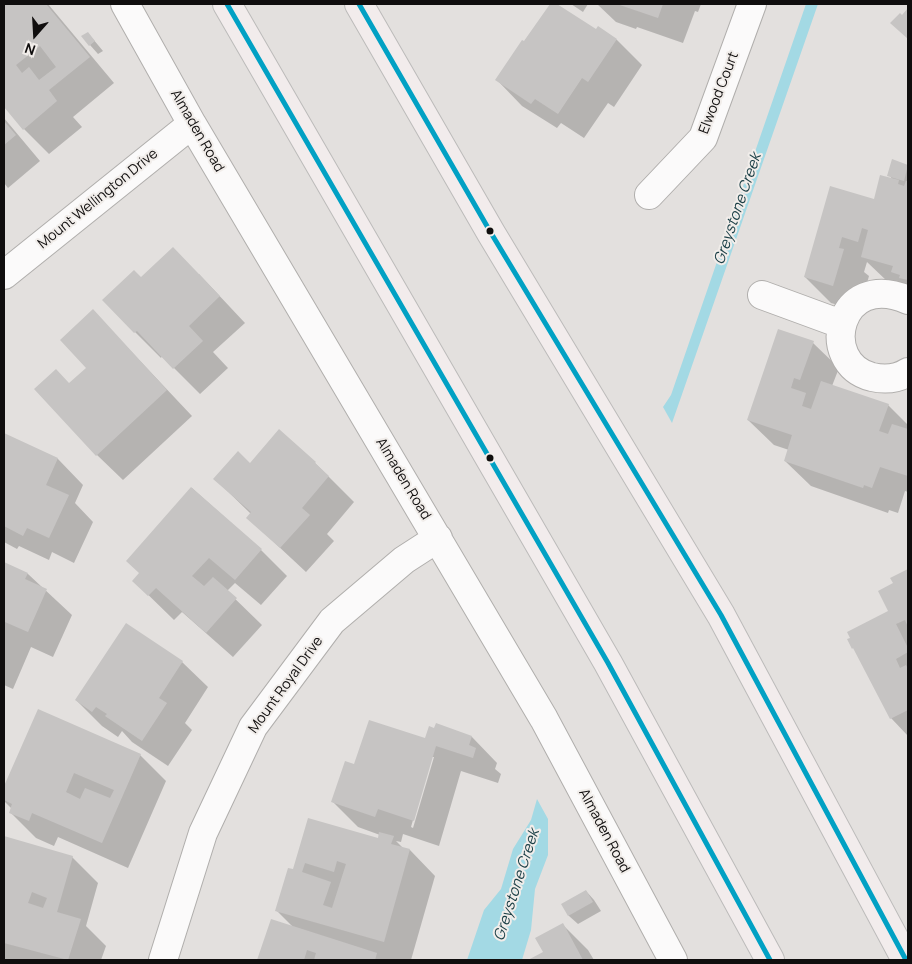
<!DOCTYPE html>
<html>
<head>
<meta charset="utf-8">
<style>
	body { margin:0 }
	#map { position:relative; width:912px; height:964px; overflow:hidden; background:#e3e0de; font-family:Manrope,sans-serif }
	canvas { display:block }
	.frame { position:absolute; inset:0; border:5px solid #100e0e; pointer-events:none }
	.north { position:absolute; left:10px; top:10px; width:50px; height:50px; -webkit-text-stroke:4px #f1edea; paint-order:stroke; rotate:199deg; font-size:14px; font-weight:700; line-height:20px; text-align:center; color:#100e0e }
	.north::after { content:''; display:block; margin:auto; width:18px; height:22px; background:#100e0e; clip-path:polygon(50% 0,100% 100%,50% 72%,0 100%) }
</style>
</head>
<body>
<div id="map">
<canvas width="912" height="964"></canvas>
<div class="frame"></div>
<div class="north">N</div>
</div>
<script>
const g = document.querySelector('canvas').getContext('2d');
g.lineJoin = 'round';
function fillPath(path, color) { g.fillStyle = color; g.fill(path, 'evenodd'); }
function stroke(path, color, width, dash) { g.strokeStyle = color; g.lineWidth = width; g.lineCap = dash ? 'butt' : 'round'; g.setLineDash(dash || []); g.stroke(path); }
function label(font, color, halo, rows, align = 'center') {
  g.font = font + ' Manrope,sans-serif'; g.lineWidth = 4; g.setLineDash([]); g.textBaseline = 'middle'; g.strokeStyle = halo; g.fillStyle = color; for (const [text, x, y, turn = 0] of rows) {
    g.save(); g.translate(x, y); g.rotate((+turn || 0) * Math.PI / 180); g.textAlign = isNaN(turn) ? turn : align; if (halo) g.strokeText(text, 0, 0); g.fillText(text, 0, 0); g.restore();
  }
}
const water = new Path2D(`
	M 806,4 L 818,4 L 672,423 L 663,407 L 671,395 Z
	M 537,799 L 548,819 L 548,855 L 535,889 L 531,930 L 522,960 L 467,960 L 484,910 L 501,889 L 513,849 L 531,820 Z`);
const shadow = new Path2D(`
	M 4,4 L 48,4 L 114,83 L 73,117 L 82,127 L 49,154 L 24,129 L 4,105 Z
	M 551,4 L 555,4 L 596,31 L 598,27 L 617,40 L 642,65 L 614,107 L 608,103 L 584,138 L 561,123 L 557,128 L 522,106 L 497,80 Z
	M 571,4 L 588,4 L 583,12 Z
	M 597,4 L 701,4 L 698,12 L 695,11 L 683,43 L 637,27 L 636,29 L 616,22 Z
	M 88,33 L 103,51 L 98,54 L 90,45 Z
	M 4,118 L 40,161 L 8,188 L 4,183 Z
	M 893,161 L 908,166 L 908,288 L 888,282 L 867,262 L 864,272 L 869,276 L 859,311 L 831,303 L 805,277 L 893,180 L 889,175 Z
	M 199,274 L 245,323 L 213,352 L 228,368 L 200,394 L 162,356 L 161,358 L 135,332 L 141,279 Z
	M 93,311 L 192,416 L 123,480 L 97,455 L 70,384 L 87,368 Z
	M 813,343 L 839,368 L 832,386 L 888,405 L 908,425 L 908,492 L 905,491 L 898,513 L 889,510 L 888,513 L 811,486 L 785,461 L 789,450 L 774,445 L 748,420 Z
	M 4,435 L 58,459 L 83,485 L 75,503 L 93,522 L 74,563 L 52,552 L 49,560 L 19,546 L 17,549 L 4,542 Z
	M 315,463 L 354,502 L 327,534 L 334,541 L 306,572 L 248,518 L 251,514 L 215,479 L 250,464 Z
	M 192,488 L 261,550 L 287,576 L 261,605 L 235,583 L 227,591 L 262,625 L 233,657 L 182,612 L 174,620 L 134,581 L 140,574 Z
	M 4,563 L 28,574 L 72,615 L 53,657 L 31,647 L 13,689 L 4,685 Z
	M 908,570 L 908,736 L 891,718 L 857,652 L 849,640 L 890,612 L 895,584 L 892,579 Z
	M 182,662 L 208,687 L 185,723 L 192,730 L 168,766 L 132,742 L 122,731 L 118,737 L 102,726 L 76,700 Z
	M 38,711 L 140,755 L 166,781 L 128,868 L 58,837 L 54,846 L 36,838 L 10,812 L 12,809 L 4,801 L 4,790 Z
	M 436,725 L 472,737 L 497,763 L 495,769 L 501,774 L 498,783 L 461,771 L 439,846 L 403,834 L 401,842 L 396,841 L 404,849 L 410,850 L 435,876 L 411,960 L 258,960 L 272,921 L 294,928 L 277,911 L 294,871 L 309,820 L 378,840 L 380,835 L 358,827 L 333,802 L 355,765 L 426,739 L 435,730 ZM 431,757 L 434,757 L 413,828 L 411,827 Z
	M 4,837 L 72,857 L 98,883 L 86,926 L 106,946 L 101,960 L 4,960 Z
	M 586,891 L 594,900 L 601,911 L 578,924 L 569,916 L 563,905 Z
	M 563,925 L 588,950 L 594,960 L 531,960 L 545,953 Z`);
const building = new Path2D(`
	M 4,4 L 46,4 L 90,57 L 49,90 L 57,101 L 23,130 L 4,107 ZM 40,46 L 56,67 L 39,80 L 29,67 L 22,73 L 16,65 Z
	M 550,4 L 557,4 L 596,29 L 598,26 L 617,39 L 588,82 L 582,78 L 558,114 L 535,99 L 531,104 L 495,80 L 522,40 L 524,41 Z
	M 617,4 L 663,4 L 658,18 Z
	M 908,8 L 908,39 L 890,23 L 900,13 L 902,15 Z
	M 88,32 L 95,41 L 89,46 L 81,36 Z
	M 4,121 L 16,135 L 4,145 Z
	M 892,159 L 908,165 L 904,181 L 887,176 Z
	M 880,175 L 899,180 L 898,184 L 904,186 L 906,181 L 908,181 L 908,280 L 899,278 L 900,275 L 891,272 L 893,266 L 861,257 L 868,230 L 862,228 L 858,242 L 842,237 L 839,248 L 844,249 L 833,286 L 804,277 L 830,186 L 874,199 Z
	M 173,247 L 220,296 L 189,326 L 203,341 L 173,369 L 137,331 L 134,333 L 102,300 L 134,270 L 141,277 Z
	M 93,309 L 167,390 L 96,456 L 34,389 L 56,369 L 69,383 L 86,368 L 60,340 Z
	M 778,329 L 814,341 L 800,380 L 794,378 L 791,388 L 806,393 L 802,406 L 811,409 L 821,381 L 889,404 L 879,431 L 888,434 L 892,424 L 908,429 L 908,476 L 880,467 L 872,488 L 864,485 L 863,488 L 784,461 L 792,435 L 747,420 Z
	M 279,429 L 316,462 L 315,463 L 329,476 L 302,508 L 310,515 L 280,548 L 246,518 L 251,512 L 213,479 L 238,451 L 250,463 Z
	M 4,433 L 58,458 L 46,485 L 69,495 L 49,538 L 27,528 L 23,536 L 4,526 Z
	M 191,487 L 262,549 L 235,580 L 209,558 L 192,576 L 204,586 L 213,577 L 237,598 L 206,633 L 156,588 L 148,596 L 132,581 L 139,573 L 126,561 Z
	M 4,562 L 28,573 L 25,579 L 47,589 L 28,632 L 5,622 L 4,626 Z
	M 908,569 L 908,627 L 905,620 L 896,624 L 908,648 L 908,652 L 896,659 L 900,668 L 906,665 L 908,669 L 908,710 L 890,719 L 853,648 L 852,649 L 847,639 L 850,638 L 847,632 L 888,611 L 878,591 L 893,583 L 890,578 Z
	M 126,623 L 183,661 L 159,698 L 167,703 L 142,741 L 105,716 L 107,714 L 96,707 L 92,712 L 75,700 Z
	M 38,709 L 141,754 L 102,843 L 32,813 L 29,821 L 9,813 L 12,804 L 4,800 L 4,786 ZM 74,773 L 114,790 L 110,798 L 85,788 L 80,799 L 66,792 Z
	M 369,720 L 425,738 L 429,726 L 434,728 L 436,723 L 472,736 L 469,745 L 476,748 L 473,758 L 436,746 L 414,821 L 378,809 L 375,817 L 331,802 L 345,761 L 354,764 Z
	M 308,818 L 378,838 L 379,832 L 394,836 L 391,844 L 410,849 L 384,942 L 275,911 L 288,868 L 293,869 ZM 337,861 L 346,864 L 332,908 L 323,905 L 331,882 L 302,872 L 305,863 L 334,872 Z
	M 4,836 L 73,856 L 57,912 L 81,919 L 68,960 L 4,943 ZM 32,892 L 47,898 L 43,908 L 28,903 Z
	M 586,890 L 593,902 L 568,916 L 561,904 Z
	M 271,919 L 377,953 L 375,960 L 314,960 L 316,953 L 307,950 L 304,960 L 257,960 Z
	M 563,923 L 583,960 L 528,960 L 543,952 L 535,938 Z`);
const street = new Path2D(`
	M 125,4 L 192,124 L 544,719 L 673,960
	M 649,195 L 703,138 L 752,4
	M 4,275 L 192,124
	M 762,295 L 841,324
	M 908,300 C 838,269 817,363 872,377 C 885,380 897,379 908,372
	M 163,960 L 203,833 L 253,727 L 332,621 L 404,560 L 438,538`);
const primary = new Path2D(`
	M 227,4 L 608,663 L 770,960
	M 359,4 L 491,233 L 721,615 L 906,960`);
const bus1 = new Path2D(`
	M 227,4 L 608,663 L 770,960
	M 359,4 L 491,233 L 721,615 L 906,960`);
const markers = [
	[490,231,4.5,"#100e0e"],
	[490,458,4.5,"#100e0e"]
];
const streetNames = [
	["Elwood Court",719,93,-69],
	["Almaden Road",197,131,60],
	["Mount Wellington Drive",98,199,-39],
	["Almaden Road",403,479,59],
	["Mount Royal Drive",286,685,-54],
	["Almaden Road",604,831,62]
];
const waterNames = [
	["Greystone Creek",738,209,-71],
	["Greystone Creek",517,885,-72]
];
fillPath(water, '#a3d9e4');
fillPath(shadow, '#0003');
fillPath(building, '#c6c4c3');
stroke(street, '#b0aeac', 30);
stroke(primary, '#bcbbba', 30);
stroke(street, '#fbfafa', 28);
stroke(primary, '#f2ecec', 28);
stroke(bus1, '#01a1c4', 5);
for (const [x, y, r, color] of markers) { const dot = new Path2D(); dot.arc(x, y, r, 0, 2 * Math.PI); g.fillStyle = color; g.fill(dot); stroke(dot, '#f1edea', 2); }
label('14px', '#100e0e', '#f1edea', streetNames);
label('italic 15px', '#183d44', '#f1edea', waterNames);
</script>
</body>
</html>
